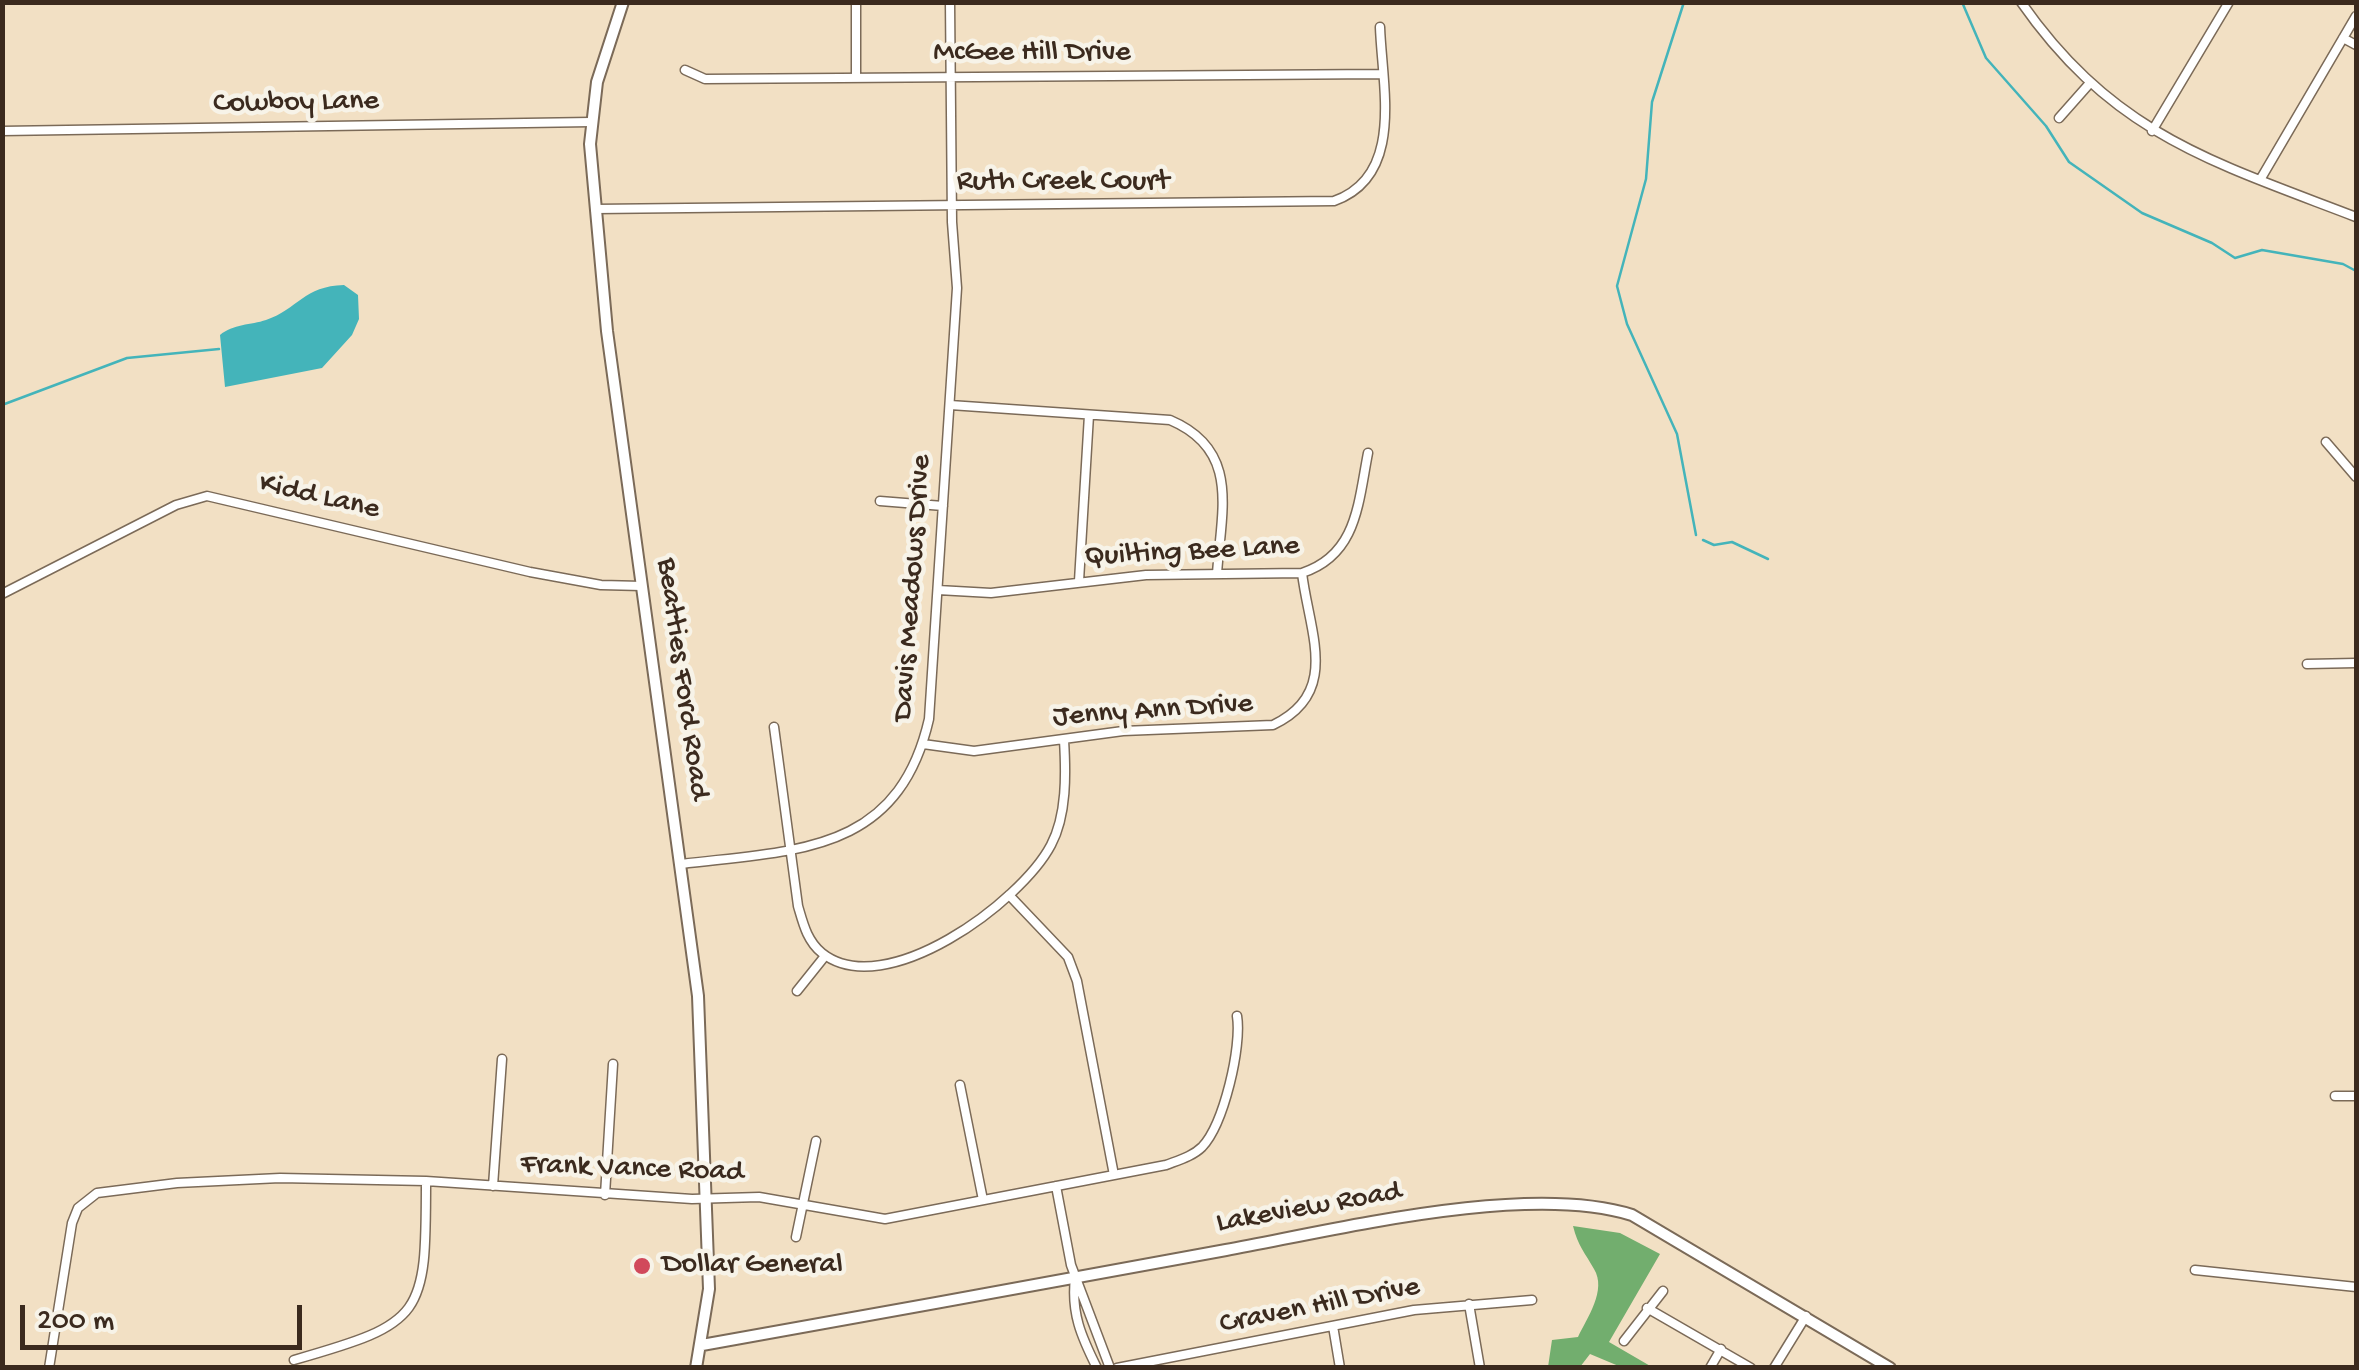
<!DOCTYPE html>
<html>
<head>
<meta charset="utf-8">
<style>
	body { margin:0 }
	#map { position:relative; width:2359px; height:1370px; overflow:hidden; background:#f2e0c4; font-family:"Gochi Hand",sans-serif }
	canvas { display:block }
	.frame { position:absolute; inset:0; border:5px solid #3b2a1e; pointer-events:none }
	.scale { position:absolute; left:20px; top:1305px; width:282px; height:45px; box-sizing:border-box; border:5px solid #3b2a1e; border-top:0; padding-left:12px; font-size:30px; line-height:35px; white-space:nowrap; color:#3b2a1e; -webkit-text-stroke:8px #f7f3e8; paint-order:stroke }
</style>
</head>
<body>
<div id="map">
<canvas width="2359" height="1370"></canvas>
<div class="frame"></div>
<div class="scale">200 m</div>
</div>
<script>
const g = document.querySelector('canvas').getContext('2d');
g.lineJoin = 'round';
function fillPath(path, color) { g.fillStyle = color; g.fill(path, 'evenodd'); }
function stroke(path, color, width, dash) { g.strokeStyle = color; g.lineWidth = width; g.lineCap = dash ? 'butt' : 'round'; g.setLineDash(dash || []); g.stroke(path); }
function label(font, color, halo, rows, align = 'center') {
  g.font = font + ' "Gochi Hand",sans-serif'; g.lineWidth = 9; g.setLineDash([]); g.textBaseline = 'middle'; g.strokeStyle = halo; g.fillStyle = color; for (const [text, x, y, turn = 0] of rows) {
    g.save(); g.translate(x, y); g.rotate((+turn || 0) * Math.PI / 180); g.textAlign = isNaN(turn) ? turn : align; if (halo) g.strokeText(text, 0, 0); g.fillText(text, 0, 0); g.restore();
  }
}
const forest = new Path2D(`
	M 1573,1226 L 1620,1233 L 1660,1254 L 1609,1342 L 1652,1367 L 1621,1367 L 1590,1354 L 1580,1367 L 1548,1367 L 1552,1340 L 1578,1337 C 1587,1318 1607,1290 1594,1269 C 1585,1253 1578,1246 1573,1226 Z`);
const water = new Path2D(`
	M 344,285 L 358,295 L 359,319 L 352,335 L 322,368 L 225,387 L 220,335 C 233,324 251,325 266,320 C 298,309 304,286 344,285 Z`);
const stream = new Path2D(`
	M 1684,2 L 1652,102 L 1646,179 L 1617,286 L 1627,324 L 1677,434 L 1696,535
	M 1962,2 L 1986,58 L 2046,126 L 2069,162 L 2142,213 L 2212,243 L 2235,258 L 2262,250 L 2343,264 L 2356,271
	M 2,405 L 127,358 L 219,349
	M 1703,540 L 1714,545 L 1732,542 L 1768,559`);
const minor = new Path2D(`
	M 2021,2 C 2114,135 2213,162 2356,217
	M 2343,38 L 2356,45
	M 685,70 L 705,79 L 1381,74
	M 856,78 L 856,2
	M 2059,118 L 2090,83
	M 2,131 L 591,122
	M 2152,131 L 2229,2
	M 2260,180 L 2356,16
	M 595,209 L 1334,201 C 1405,176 1382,86 1380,27
	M 950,405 L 1170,420 C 1241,450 1221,511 1217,574
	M 2326,442 L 2356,477
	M 880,501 L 943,506
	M 1079,581 L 1089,415
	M 938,590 L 991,593 L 1146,575 L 1302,573 C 1357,555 1358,504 1368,453
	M 2,594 L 176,505 L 207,496 L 530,572 L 601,585 L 642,586
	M 2307,664 L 2356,663
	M 774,727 L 798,906 C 803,923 807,941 822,953 C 885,1003 1021,902 1051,845 C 1067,815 1066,773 1064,740
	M 923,744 L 974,751 L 1123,731 L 1273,725 C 1341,693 1309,632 1302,573
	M 682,864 C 796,850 898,854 929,719 L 957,288 L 952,222 L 950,2
	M 1009,895 L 1068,957 L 1077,981 L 1114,1175
	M 797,991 L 825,956
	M 960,1085 L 983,1200
	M 2335,1096 L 2356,1096
	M 493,1186 L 502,1059
	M 1056,1186 L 1071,1265 L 1110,1368
	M 605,1195 L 613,1064
	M 796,1237 L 816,1141
	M 2195,1270 L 2356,1287
	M 1075,1278 C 1071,1313 1081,1336 1097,1368
	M 1469,1304 L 1480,1368
	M 1647,1308 L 1751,1368
	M 1333,1326 L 1340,1368
	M 1624,1341 L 1663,1291
	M 294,1360 C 424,1323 426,1317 426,1181
	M 49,1368 L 72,1223 L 78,1208 L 97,1193 L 177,1183 L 280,1178 L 426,1181 L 692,1199 L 759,1197 L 885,1219 L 1166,1165 C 1179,1160 1193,1156 1202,1147 C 1224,1124 1242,1046 1237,1016
	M 1117,1368 L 1414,1310 L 1532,1300
	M 1710,1368 L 1721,1349
	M 1774,1368 L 1806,1316`);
const secondary = new Path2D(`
	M 623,2 L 597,82 L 590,144 L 607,331 L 698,996 L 709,1289 L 696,1368
	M 702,1345 C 877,1314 1051,1282 1226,1250 C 1336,1230 1527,1182 1632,1215 L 1890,1368`);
const markers = [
	[642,1266,10,"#d1495b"]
];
const streetNames = [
	["McGee Hill Drive",1032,54],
	["Cowboy Lane",296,104,-1],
	["Ruth Creek Court",1063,183],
	["Kidd Lane",319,498,13],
	["Quilting Bee Lane",1192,553,-3],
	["Davis Meadows Drive",914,588,-86],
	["Beatties Ford Road",681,679,82],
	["Jenny Ann Drive",1153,712,-4],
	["Frank Vance Road",632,1170,2],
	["Lakeview Road",1309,1209,-10],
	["Craven Hill Drive",1320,1307,-11]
];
const poiNames = [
	["Dollar General",662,1266]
];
fillPath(forest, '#72ae6e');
fillPath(water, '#44b4ba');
stroke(stream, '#44b4ba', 2.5);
stroke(minor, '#7b6a58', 11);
stroke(secondary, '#7b6a58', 14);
stroke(minor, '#fff', 8);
stroke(secondary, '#fff', 10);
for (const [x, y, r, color] of markers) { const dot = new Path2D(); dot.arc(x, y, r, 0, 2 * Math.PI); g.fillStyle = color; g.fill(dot); stroke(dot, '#f7f3e8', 4); }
label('30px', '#3b2a1e', '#f7f3e8', streetNames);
label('30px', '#3b2a1e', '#f7f3e8', poiNames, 'left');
</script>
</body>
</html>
